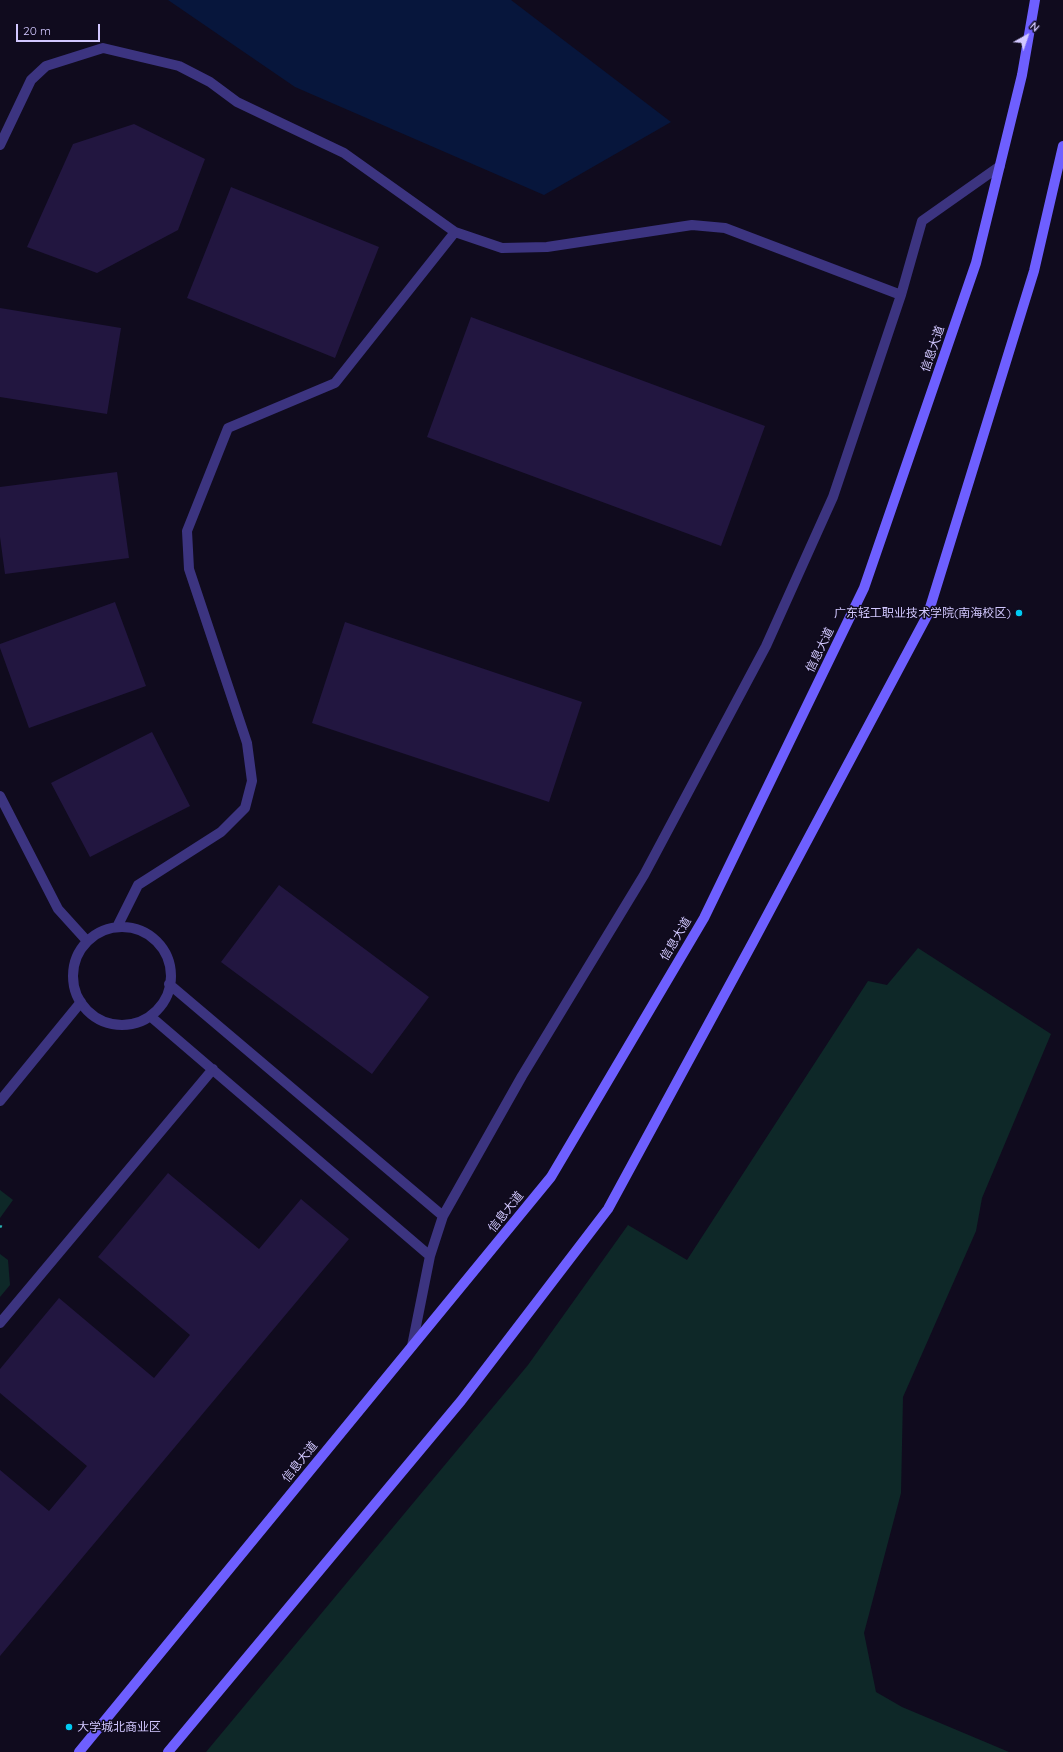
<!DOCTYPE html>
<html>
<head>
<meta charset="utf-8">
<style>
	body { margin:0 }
	#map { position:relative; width:1063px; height:1752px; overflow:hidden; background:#100b1e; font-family:Quicksand,sans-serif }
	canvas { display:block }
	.north { position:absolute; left:1007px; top:16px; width:40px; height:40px; -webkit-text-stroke:3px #100b1e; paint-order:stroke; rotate:40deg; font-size:11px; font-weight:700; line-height:16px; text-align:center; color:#d2c8ff }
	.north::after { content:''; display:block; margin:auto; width:14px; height:18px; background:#d2c8ff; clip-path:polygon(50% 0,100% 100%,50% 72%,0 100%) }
	.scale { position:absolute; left:16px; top:24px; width:84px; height:18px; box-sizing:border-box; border:2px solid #d2c8ff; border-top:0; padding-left:5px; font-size:12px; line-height:14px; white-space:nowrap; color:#d2c8ff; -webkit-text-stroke:3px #100b1e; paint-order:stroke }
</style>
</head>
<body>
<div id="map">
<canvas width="1063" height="1752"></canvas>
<div class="north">N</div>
<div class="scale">20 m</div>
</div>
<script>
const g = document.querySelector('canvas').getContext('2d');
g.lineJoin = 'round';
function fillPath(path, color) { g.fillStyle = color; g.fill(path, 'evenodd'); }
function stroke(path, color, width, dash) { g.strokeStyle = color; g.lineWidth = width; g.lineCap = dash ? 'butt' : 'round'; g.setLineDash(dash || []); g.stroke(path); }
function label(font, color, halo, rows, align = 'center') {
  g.font = font + ' Quicksand,"Noto Sans SC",sans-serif'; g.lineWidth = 3; g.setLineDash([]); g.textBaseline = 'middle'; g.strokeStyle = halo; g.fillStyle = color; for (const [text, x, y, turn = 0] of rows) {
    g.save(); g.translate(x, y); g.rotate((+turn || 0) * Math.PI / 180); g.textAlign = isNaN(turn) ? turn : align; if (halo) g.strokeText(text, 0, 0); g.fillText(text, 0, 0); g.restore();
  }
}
const green = new Path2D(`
	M 918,948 L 1051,1034 L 982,1198 L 976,1231 L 903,1397 L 901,1493 L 864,1633 L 876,1692 L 902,1707 L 1009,1752 L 206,1752 L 528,1365 L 628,1225 L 687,1260 L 868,981 L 887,985 Z
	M 0,1190 L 13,1200 L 0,1218 Z
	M 0,1254 L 8,1260 L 10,1285 L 0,1297 Z`);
const water = new Path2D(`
	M 168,0 L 511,0 L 671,122 L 544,195 L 295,87 Z`);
const building = new Path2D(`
	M 134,124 L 205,159 L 178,230 L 97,273 L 27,247 L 73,144 Z
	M 231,187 L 379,247 L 335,358 L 187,298 Z
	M 0,308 L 121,328 L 107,414 L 0,397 Z
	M 471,317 L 765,426 L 721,546 L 427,437 Z
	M 117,472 L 129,558 L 5,574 L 0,537 L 0,487 Z
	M 115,602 L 146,686 L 29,728 L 0,648 L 0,644 Z
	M 345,622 L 582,702 L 549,802 L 312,723 Z
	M 152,732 L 190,806 L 90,857 L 51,783 Z
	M 279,885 L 429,997 L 372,1074 L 221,962 Z
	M 168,1173 L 259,1249 L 301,1199 L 349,1239 L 0,1656 L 0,1470 L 49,1511 L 87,1466 L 0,1393 L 0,1369 L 59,1298 L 154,1378 L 190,1335 L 98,1257 Z`);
const path = new Path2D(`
	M 0,1226 L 4,1228`);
const lane = new Path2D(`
	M 0,145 L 31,80 L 46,66 L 103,48 L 179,66 L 210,82 L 237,102 L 344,153 L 455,232 L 502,248 L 547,247 L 692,225 L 725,228 L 901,295
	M 0,796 L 58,909 L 87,941
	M 117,927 L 138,885 L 221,832 L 245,808 L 252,781 L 247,743 L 189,569 L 187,531 L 228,428 L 335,383 L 455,232
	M73 976a49 49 0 1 1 98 0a49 49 0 1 1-98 0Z
	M 169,984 L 443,1216
	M 150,1016 L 430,1256 L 412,1346
	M 430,1256 L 443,1216 L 522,1076 L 644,875 L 766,646 L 833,497 L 901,295 L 922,221 L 1000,166
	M 0,1323 L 213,1069`);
const street = new Path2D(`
	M 0,1101 L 81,1002`);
const secondary = new Path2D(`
	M 79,1752 L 551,1177 L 704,918 L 864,588 L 976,263 L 1022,75 L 1035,0
	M 168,1752 L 461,1401 L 608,1209 L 753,942 L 928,614 L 1034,271 L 1063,146`);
const markers = [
	[1019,613,4,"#00cbf3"],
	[69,1727,4,"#00cbf3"]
];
const streetNames = [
	["信息大道",933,349,-71],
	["信息大道",820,650,-64],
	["信息大道",676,939,-59],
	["信息大道",506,1212,-51],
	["信息大道",300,1462,-51]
];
const poiNames = [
	["广东轻工职业技术学院(南海校区)",1011,613],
	["大学城北商业区",77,1727,"left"]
];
fillPath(green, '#0e2828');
fillPath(water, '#07163c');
fillPath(building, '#221640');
stroke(path, '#28b3b4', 2.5, [2, 3]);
stroke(lane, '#3c3480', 10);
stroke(street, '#3c3480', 10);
stroke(secondary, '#6e5fff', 10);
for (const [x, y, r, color] of markers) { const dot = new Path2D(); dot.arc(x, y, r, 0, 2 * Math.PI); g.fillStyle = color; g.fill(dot); stroke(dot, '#100b1e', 1.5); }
label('12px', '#d2c8ff', '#100b1e', streetNames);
label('12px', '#d2c8ff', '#100b1e', poiNames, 'right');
</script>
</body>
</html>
